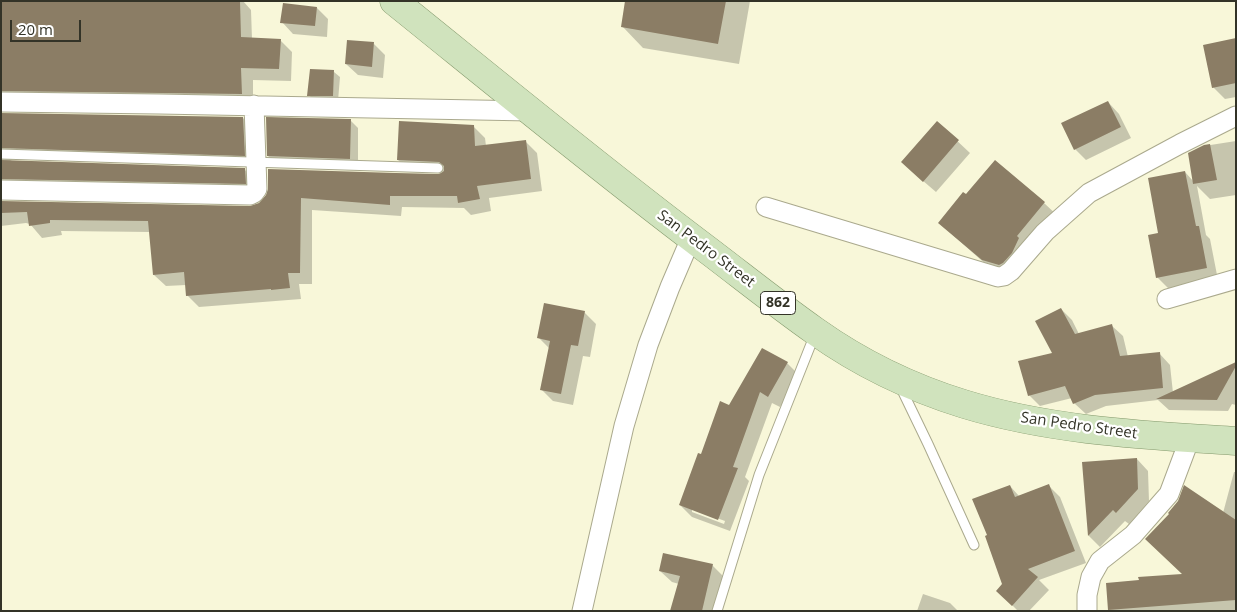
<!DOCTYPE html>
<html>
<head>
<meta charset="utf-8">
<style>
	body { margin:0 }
	#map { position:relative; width:1237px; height:612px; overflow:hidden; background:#f8f7d9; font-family:"Open Sans",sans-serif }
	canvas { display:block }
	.frame { position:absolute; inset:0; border:2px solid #333327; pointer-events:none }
	.scale { position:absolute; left:10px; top:20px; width:71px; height:22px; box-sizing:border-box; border:2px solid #333327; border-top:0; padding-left:6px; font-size:15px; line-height:18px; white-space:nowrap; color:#333327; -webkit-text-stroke:4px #fff; paint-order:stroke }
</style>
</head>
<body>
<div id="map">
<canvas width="1237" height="612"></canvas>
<div class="frame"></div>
<div class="scale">20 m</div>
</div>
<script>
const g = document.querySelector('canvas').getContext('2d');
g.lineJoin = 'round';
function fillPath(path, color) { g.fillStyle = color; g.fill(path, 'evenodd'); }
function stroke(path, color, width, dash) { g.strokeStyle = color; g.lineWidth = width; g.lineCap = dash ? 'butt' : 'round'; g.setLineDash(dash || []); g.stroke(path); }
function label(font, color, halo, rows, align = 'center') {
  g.font = font + ' "Open Sans",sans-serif'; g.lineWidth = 4.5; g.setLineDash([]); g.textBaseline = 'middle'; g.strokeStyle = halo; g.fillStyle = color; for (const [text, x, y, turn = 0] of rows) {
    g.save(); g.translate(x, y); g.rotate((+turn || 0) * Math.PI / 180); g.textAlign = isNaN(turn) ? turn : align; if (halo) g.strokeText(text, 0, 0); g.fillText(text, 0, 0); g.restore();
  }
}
const shadow = new Path2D(`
	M 1,1 L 243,1 L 251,10 L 252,39 L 280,40 L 292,52 L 291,81 L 253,80 L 253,106 L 3,109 L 1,114 Z
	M 627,1 L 750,1 L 739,64 L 643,48 L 622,26 Z
	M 317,8 L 328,19 L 327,37 L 293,34 L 282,22 Z
	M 1236,39 L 1236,97 L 1225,99 L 1213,87 Z
	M 374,44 L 385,55 L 383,78 L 358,75 L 346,64 Z
	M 334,72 L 340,77 L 338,101 L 314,101 L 309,95 Z
	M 1108,102 L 1119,114 L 1131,138 L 1086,160 L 1075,149 Z
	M 1,115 L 243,118 L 255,130 L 256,167 L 14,159 L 8,162 L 244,169 L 256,181 L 257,195 L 3,197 L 1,202 Z
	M 350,120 L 358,128 L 358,166 L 276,164 L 268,156 Z
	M 937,122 L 970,153 L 936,192 L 915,174 Z
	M 473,126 L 485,138 L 486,146 L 525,141 L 537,153 L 542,191 L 489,198 L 491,211 L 471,215 L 464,208 L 402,207 L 401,216 L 312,210 L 312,284 L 299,284 L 301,299 L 199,307 L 187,295 L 186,285 L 166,286 L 154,275 L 150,232 L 61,231 L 62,235 L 42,238 L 30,224 L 26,223 L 1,226 L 1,203 L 250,208 L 260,204 L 438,176 L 445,173 L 410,172 L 398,160 Z
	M 1236,141 L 1236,195 L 1210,199 L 1197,186 L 1206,235 L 1210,239 L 1218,280 L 1169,289 L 1157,277 L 1159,234 L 1185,172 L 1194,182 L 1204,146 Z
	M 1044,203 L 1059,217 L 998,275 L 955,237 L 940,223 Z
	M 1061,309 L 1072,320 L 1079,334 L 1111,325 L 1123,336 L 1128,357 L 1159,353 L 1170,365 L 1173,393 L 1236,363 L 1236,405 L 1232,404 L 1228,411 L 1169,410 L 1158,400 L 1106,406 L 1086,414 L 1074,403 L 1072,398 L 1040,406 L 1029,395 L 1054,353 Z
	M 584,312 L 596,324 L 590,357 L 583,356 L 573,405 L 553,401 L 541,389 L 550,349 L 539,338 Z
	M 787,363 L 799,375 L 780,407 L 772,403 L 745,477 L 749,481 L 730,531 L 692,517 L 680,505 L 702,456 L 729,406 ZM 692,509 L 725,521 L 724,524 L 692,512 Z
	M 1137,459 L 1148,471 L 1149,501 L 1129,524 L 1125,521 L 1100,547 L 1089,536 L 1084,463 Z
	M 1234,472 L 1236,472 L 1236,611 L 1111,611 L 1109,609 L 1184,575 L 1223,513 Z
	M 1048,485 L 1060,497 L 1086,563 L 1039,580 L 1049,590 L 1029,611 L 1018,611 L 1010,603 L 1004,585 L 1010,486 L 1019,496 Z
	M 712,565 L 724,577 L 716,611 L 671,611 L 679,584 L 672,582 L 660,571 Z
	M 923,594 L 950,603 L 958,611 L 917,611 Z`);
const building = new Path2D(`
	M 1,1 L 240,1 L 241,37 L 281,39 L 279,69 L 241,68 L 242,94 L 1,91 Z
	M 625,1 L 726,1 L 718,44 L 621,27 Z
	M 283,3 L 317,7 L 315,26 L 280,23 Z
	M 1236,38 L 1236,83 L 1212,88 L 1203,45 Z
	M 347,40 L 374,42 L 372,67 L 345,64 Z
	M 310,69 L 334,70 L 333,96 L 307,96 Z
	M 1108,101 L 1121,127 L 1074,150 L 1061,123 Z
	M 1,113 L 243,117 L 245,156 L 1,148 Z
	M 266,117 L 351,119 L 350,159 L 267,156 Z
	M 399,121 L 474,125 L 475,146 L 526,140 L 531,179 L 477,186 L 480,199 L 458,203 L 457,196 L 390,196 L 390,205 L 301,198 L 300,273 L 288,273 L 290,288 L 271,290 L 271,289 L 186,296 L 184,272 L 153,275 L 148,221 L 50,220 L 50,223 L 29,226 L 27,212 L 1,213 L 1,201 L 250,206 L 259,203 L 266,195 L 268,189 L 268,169 L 396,173 L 438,174 L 441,173 L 444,171 L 444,166 L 439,162 L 397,160 Z
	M 937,121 L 959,140 L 923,182 L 901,162 Z
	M 1210,144 L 1217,180 L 1193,184 L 1188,153 L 1204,145 Z
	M 1,160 L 245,168 L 246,184 L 1,179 Z
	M 995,160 L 1045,202 L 1017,236 L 1019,238 L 1012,253 L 1003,263 L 999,265 L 982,260 L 938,223 L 963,192 L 966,194 Z
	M 1185,171 L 1196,226 L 1199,226 L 1207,268 L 1156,278 L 1148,235 L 1158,233 L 1148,178 Z
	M 544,303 L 585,311 L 578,346 L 571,345 L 561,394 L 540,390 L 550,341 L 537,338 Z
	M 1061,308 L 1075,334 L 1112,324 L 1120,356 L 1160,352 L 1163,388 L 1095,395 L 1073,404 L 1065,386 L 1028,396 L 1018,361 L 1052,353 L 1035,321 Z
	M 762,348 L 788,362 L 768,397 L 760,392 L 733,467 L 738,468 L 718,520 L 679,505 L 698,453 L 701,454 L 720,401 L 729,405 Z
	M 1236,362 L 1236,366 L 1217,400 L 1156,399 Z
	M 1137,458 L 1138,489 L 1116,513 L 1113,510 L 1088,536 L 1082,462 Z
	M 1049,484 L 1075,551 L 1028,569 L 1038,577 L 1012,606 L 996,591 L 1002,584 L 985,536 L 987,535 L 972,499 L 1010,485 L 1015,497 Z
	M 1184,485 L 1236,520 L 1236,600 L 1108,610 L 1106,583 L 1139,580 L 1138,577 L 1182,574 L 1145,539 L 1169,514 L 1168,513 L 1178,501 Z
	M 663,553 L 713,564 L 702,611 L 670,611 L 680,576 L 659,571 Z`);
const lane = new Path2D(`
	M 1,154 L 438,168
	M 901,388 L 928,444 L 974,545
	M 717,611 L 759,475 L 815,334`);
const street = new Path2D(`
	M 1,102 L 159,104 L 530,111
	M 1,190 L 250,195 L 254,193 L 257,189 L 254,105
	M 766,207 L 998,277 L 1004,276 L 1011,271 L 1045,232 L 1089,193 L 1180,144 L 1236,116
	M 1167,299 L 1236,279
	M 582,611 L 624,426 L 648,345 L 670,287 L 691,238
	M 1087,611 L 1087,595 L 1091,577 L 1100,561 L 1133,535 L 1169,494 L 1190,438`);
const primary = new Path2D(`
	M 394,1 C 497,84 600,169 705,248 C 742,276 778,305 815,331 C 860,363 912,388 964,404 C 1052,431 1145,435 1236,441`);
const shields = [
	[778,303,35]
];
const shieldNames = [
	["862",778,303]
];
const streetNames = [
	["San Pedro Street",706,249,37],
	["San Pedro Street",1079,426,8]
];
fillPath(shadow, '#0003');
fillPath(building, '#8b7d65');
stroke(lane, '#aaa98d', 11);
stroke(street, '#aaa98d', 21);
stroke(primary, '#84996c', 29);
stroke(lane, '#fff', 9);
stroke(street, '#fff', 19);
stroke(primary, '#d0e3bd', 28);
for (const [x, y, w] of shields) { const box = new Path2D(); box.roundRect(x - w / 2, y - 11.5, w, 23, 4); g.fillStyle = '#fff'; g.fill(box); stroke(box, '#333327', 1); }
label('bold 14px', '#333327', null, shieldNames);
label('15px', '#333327', '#fff', streetNames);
</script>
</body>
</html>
